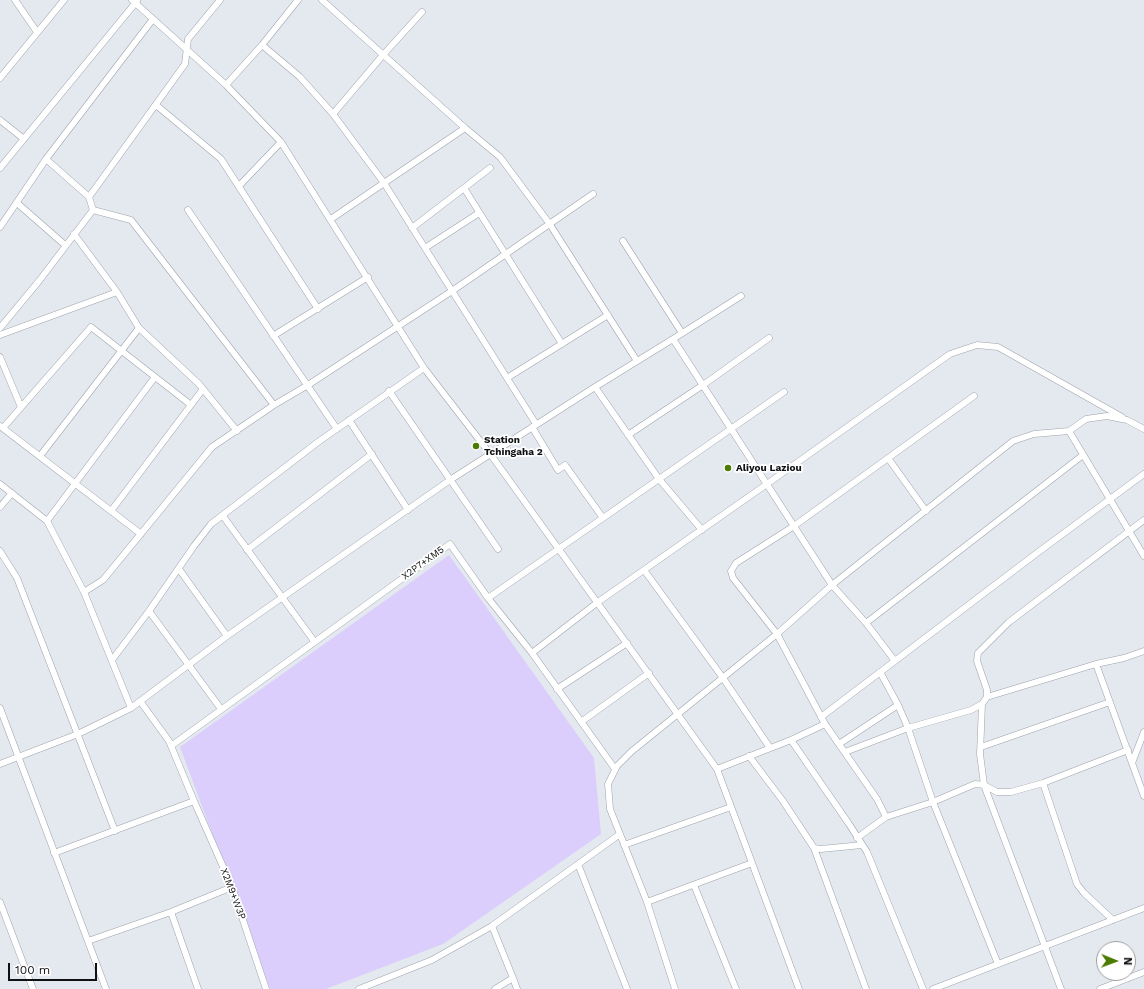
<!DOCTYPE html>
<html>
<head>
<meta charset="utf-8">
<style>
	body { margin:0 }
	#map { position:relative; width:1144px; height:989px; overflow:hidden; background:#e3e9ef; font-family:"Work Sans",sans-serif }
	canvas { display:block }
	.north { position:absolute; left:1096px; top:941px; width:40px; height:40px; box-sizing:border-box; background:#fff; border:1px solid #9f9fa0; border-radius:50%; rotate:91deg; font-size:11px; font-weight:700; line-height:16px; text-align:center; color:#0e1012 }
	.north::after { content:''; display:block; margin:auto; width:14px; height:18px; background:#4c7b01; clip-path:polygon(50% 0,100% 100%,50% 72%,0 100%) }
	.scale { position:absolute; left:8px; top:963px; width:89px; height:18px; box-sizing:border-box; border:2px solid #0e1012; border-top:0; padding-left:5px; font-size:12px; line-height:14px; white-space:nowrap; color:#0e1012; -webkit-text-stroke:3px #fff; paint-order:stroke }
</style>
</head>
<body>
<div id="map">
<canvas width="1144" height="989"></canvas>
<div class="north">N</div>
<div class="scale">100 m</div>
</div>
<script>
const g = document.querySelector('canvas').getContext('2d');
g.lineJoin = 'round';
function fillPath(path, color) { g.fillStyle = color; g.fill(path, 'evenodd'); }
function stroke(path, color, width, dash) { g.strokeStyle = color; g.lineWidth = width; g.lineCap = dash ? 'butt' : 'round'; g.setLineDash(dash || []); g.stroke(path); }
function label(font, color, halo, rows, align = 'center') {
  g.font = font + ' "Work Sans",sans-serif'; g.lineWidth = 3.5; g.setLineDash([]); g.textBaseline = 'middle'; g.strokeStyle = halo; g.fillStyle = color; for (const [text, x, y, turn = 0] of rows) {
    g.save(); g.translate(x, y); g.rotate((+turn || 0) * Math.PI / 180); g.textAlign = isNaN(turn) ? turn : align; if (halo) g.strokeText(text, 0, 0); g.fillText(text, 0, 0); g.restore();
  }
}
const green = new Path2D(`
	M 449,555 L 594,758 L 601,834 L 443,944 L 326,989 L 270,989 L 180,747 Z`);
const street = new Path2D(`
	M 15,0 L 37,32
	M 132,0 L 226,85 L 281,142 L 424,368 L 491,455 L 717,769 L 799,989
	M 322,0 L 465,128 L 500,157 L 549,223 L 637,361
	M 262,45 L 300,77 L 333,114 L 384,183 L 536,424
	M 0,78 L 64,0
	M 226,85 L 262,45 L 298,0
	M 156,105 L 221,159 L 318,309
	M 333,114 L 383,55 L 422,12
	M 0,120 L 24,139
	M 46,159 L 89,197
	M 0,168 L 137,1
	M 239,186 L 281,142
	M 464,188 L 562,344
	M 17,203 L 65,245
	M 93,210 L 131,220 L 274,405
	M 188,210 L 337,429
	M 331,219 L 465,128
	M 0,227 L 46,159 L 153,19
	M 412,228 L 490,168
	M 74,234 L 117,292 L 139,328 L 199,384 L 237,431
	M 623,241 L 682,333
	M 425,248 L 479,213
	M 0,328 L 39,281 L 93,210 L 89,197 L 185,64 L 188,39 L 220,0
	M 0,335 L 117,292
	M 273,336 L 368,277
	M 673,339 L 741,296
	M 0,357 L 21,407
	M 507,378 L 608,315
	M 595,387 L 659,479 L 702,530
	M 389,391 L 498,549
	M 349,420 L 408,510
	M 0,426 L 141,534
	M 532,427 L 558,470 L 565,465 L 603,518
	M 3,428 L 91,327 L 191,405
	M 1069,431 L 1144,556
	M 628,435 L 703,385 L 769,338
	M 40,456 L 139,328
	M 888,458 L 926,511
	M 0,484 L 47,521 L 84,592 L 131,708
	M 0,507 L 12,493
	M 111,511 L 203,389
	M 223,516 L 314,641
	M 47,521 L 155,377
	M 247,550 L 372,454
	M 0,551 L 17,578 L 115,831
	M 179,569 L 227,636
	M 644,570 L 723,678 L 770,748
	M 84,592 L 103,580 L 212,447 L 274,405 L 308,385 L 452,291 L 593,194
	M 488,598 L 784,392
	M 149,611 L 221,709
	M 866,623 L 1083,455
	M 532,653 L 598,602 L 767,484 L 950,354 L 977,345 L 998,347 L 1122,417
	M 112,660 L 149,611 L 194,546 L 211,524 L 318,442 L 424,368
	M 1096,664 L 1144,796
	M 880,672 L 898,705 L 908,728 L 933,802 L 998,964
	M 557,689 L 627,643
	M 987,697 L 1096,664 L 1124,658 L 1144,651
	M 982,704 L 980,754 L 984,785 L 1061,989
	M 0,708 L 106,989
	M 821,717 L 1037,553 L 1144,474
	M 581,722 L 649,673
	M 791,740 L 849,824 L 867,852 L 923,989
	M 839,744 L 898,705
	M 171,746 L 450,544 L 488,598 L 532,653 L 615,769
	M 981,747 L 1110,702
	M 845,752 L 908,728 L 971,710 L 982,704 L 987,697 L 987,690 L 977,661 L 978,653 L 1009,622 L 1144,520
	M 749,756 L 783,801 L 814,848 L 821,849 L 862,845
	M 1132,763 L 1144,732
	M 0,764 L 78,734 L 131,708 L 227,636 L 450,480 L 595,387 L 673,339 L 832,585 L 866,623 L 895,661
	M 717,769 L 791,740 L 825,724
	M 1043,783 L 1077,884 L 1084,893 L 1113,920
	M 194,801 L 232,887 L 266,989
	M 886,817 L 877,799 L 825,724 L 777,634 L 733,578 L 731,571 L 736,563 L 794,526 L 974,396
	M 857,838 L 886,817 L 933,802 L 975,784 L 984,785 L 997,792 L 1011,792 L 1043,783 L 1128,750
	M 624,845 L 731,807
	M 814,848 L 866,989
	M 54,853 L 194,801 L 169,741 L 140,701
	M 578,864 L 627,989
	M 694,885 L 736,989
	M 0,902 L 33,989
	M 647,902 L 752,863
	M 171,912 L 198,989
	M 88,941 L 171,912 L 232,887
	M 513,978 L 517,989
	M 359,989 L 432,960 L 492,926
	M 495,989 L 513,978 L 492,926 L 620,834
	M 675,989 L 647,902 L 610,809 L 608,784 L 617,766 L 632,751 L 777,634 L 832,585 L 1013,441 L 1034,434 L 1069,431 L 1086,419 L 1107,416 L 1127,420 L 1144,429
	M 933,989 L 1144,908
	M 1100,989 L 1144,972`);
const markers = [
	[476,446,4,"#4c7b01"],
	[728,468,4,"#4c7b01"]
];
const poiNames = [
	["Station",484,440],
	["Tchingaha 2",484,452],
	["Aliyou Laziou",736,468]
];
const streetNames = [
	["X2P7+XM5",423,563,-36],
	["X2M9+W3P",233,894,69]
];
fillPath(green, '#dbcefc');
stroke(street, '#9ea3aa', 7);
stroke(street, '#fff', 6);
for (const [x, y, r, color] of markers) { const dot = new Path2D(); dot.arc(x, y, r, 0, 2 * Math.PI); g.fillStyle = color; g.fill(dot); stroke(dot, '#fff', 1.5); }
label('bold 10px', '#0e1012', '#fff', poiNames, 'left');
label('10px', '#0e1012', '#fff', streetNames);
</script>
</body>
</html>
